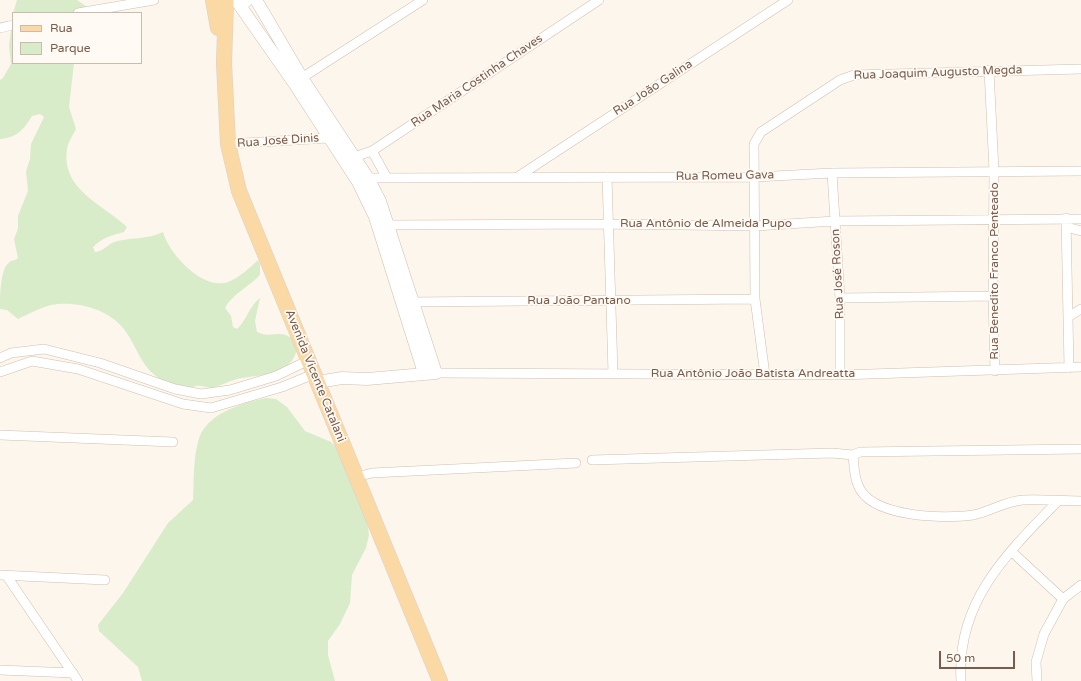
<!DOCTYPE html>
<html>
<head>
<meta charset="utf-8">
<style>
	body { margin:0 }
	#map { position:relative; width:1081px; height:681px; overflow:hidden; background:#fdf6ec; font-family:"Varela Round",sans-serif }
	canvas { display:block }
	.legend { position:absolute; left:12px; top:12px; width:130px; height:52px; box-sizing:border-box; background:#fffaf3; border:1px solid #cabbb1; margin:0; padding:5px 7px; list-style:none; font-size:12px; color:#7a5c4d }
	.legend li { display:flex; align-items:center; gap:8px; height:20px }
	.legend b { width:20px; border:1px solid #cabbb1 }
	.scale { position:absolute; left:939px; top:651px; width:76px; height:18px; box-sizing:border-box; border:2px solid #7a5c4d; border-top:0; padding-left:5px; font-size:12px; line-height:14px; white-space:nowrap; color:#7a5c4d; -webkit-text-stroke:3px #fffaf3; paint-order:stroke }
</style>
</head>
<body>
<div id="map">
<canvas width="1081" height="681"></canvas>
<ul class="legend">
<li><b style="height:5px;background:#fbd9a5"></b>Rua</li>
<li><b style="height:11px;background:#d8ecc9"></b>Parque</li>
</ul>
<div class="scale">50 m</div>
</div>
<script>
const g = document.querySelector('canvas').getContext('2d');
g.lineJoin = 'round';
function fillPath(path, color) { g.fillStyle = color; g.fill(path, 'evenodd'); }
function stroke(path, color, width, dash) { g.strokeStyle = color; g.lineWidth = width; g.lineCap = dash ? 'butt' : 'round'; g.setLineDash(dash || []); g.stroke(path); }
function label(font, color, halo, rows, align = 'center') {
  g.font = font + ' "Varela Round",sans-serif'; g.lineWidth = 3.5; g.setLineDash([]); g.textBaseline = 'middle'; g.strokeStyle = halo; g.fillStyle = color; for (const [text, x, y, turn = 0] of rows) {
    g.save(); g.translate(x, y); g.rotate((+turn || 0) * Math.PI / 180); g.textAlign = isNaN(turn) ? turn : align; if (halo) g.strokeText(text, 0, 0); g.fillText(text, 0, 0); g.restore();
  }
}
const green = new Path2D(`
	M 17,0 L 77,0 L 87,7 L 90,13 L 13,13 Z
	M 13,14 L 13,63 L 74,63 L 69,107 L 76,129 C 73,135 68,142 67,149 C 61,190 103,204 127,227 L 124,232 C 112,235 102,238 93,247 L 95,252 C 104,251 107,245 114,242 C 130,237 147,240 163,232 C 169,253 199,287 224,283 C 234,282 251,267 258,260 L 260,264 L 260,275 C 249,287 232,294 225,308 L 231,316 L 233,327 L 237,329 C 247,320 249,306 260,298 L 255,321 L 257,332 C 271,339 280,329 291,338 C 305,350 289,368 276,372 C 264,376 250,376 237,379 C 229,381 218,387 211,388 C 207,388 201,385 196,386 C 192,387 186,390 182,390 C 175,389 166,383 160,379 C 139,365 138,347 123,328 C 108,309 75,300 51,305 C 40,308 28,314 18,319 L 7,310 L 0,309 C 0,294 0,260 15,260 L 18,258 L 14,239 L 18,229 L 18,216 L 28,191 L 26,171 L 30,159 L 31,144 L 44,117 L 40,114 L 32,116 C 24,129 17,138 0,139 L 0,80 L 3,78 L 11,64 L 9,46 Z
	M 266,398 L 276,399 L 287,407 L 305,431 L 331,442 L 342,452 L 367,519 L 369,535 L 366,548 L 352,575 L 350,603 L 340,624 L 328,641 L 328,655 L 335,681 L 142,681 L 138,667 L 99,631 L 98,625 L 123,593 L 168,523 L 193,500 C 194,482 193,460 198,442 C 204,414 242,403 266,398 Z`);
const minor = new Path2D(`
	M 241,8 L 249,0
	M 78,13 L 154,0
	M 0,28 L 13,25
	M 989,70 L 994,171 L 993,296 L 995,371
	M 297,81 L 423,0
	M 228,144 L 328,138
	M 372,151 L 387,178
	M 354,157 L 372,151 L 599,0
	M 832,173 L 840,298 L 840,375
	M 519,176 L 788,0
	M 607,177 L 613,373
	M 363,180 L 368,178 L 755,177 L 832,173 L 1081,171
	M 1066,218 L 1069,368
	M 1066,227 L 1081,231
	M 382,228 L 389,225 L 609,224 L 755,226 L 835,221 L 1081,219
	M 840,298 L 993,296
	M 408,302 L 755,299
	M 1068,317 L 1081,309
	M 0,358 L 11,353 L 44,349 L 100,363 L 175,389 L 201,394 L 230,390 L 276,376 L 309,360
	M 0,372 L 32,361 L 78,369 L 183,404 L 211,408 L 282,387 L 314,374
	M 436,373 L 840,375 L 1081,367
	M 765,375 L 755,299 L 754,144 L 761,132 L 840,80 L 854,75 L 1081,69
	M 0,435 L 173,442
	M 1081,449 L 860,452 L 853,455 C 854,465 854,476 858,485 C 870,518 945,519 973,515 C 990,512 1005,501 1023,500 C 1042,499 1062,501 1081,501
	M 592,460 L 832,453 L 853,455
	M 356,477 L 372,473 L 576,463
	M 1011,551 L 1063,599
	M 0,575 L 105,580
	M 6,575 L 78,681
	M 0,670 L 73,673
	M 961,681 C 956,602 1007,553 1058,501
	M 1037,681 L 1036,662 L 1044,634 L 1063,599 L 1081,585`);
const tertiary = new Path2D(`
	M 236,0 L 294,83 L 358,182 L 375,217 L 424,373
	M 256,0 L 302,78 L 368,178 L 380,201 L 436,373 L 367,379 L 342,378 L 318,382`);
const primary = new Path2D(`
	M 213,0 L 218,28
	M 226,0 L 224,63 L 228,144 L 239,191 L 440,681`);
const streetNames = [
	["Rua Joaquim Augusto Megda",938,73,-2],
	["Rua Maria Costinha Chaves",477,81,-34],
	["Rua João Galina",653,88,-33],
	["Rua José Dinis",278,141,-4],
	["Rua Romeu Gava",725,176,-1],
	["Rua Antônio de Almeida Pupo",706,224],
	["Rua Benedito Franco Penteado",995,271,-90],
	["Rua José Roson",838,274,-93],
	["Rua João Pantano",579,301],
	["Rua Antônio João Batista Andreatta",753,374],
	["Avenida Vicente Catalani",315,376,68]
];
fillPath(green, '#d8ecc9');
stroke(minor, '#d1beb0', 10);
stroke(tertiary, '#d1beb0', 13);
stroke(primary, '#dad1cd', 16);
stroke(minor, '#fff', 9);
stroke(tertiary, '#fff', 12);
stroke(primary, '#fbd9a5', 15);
label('12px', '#7a5c4d', '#fffaf3', streetNames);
</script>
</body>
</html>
